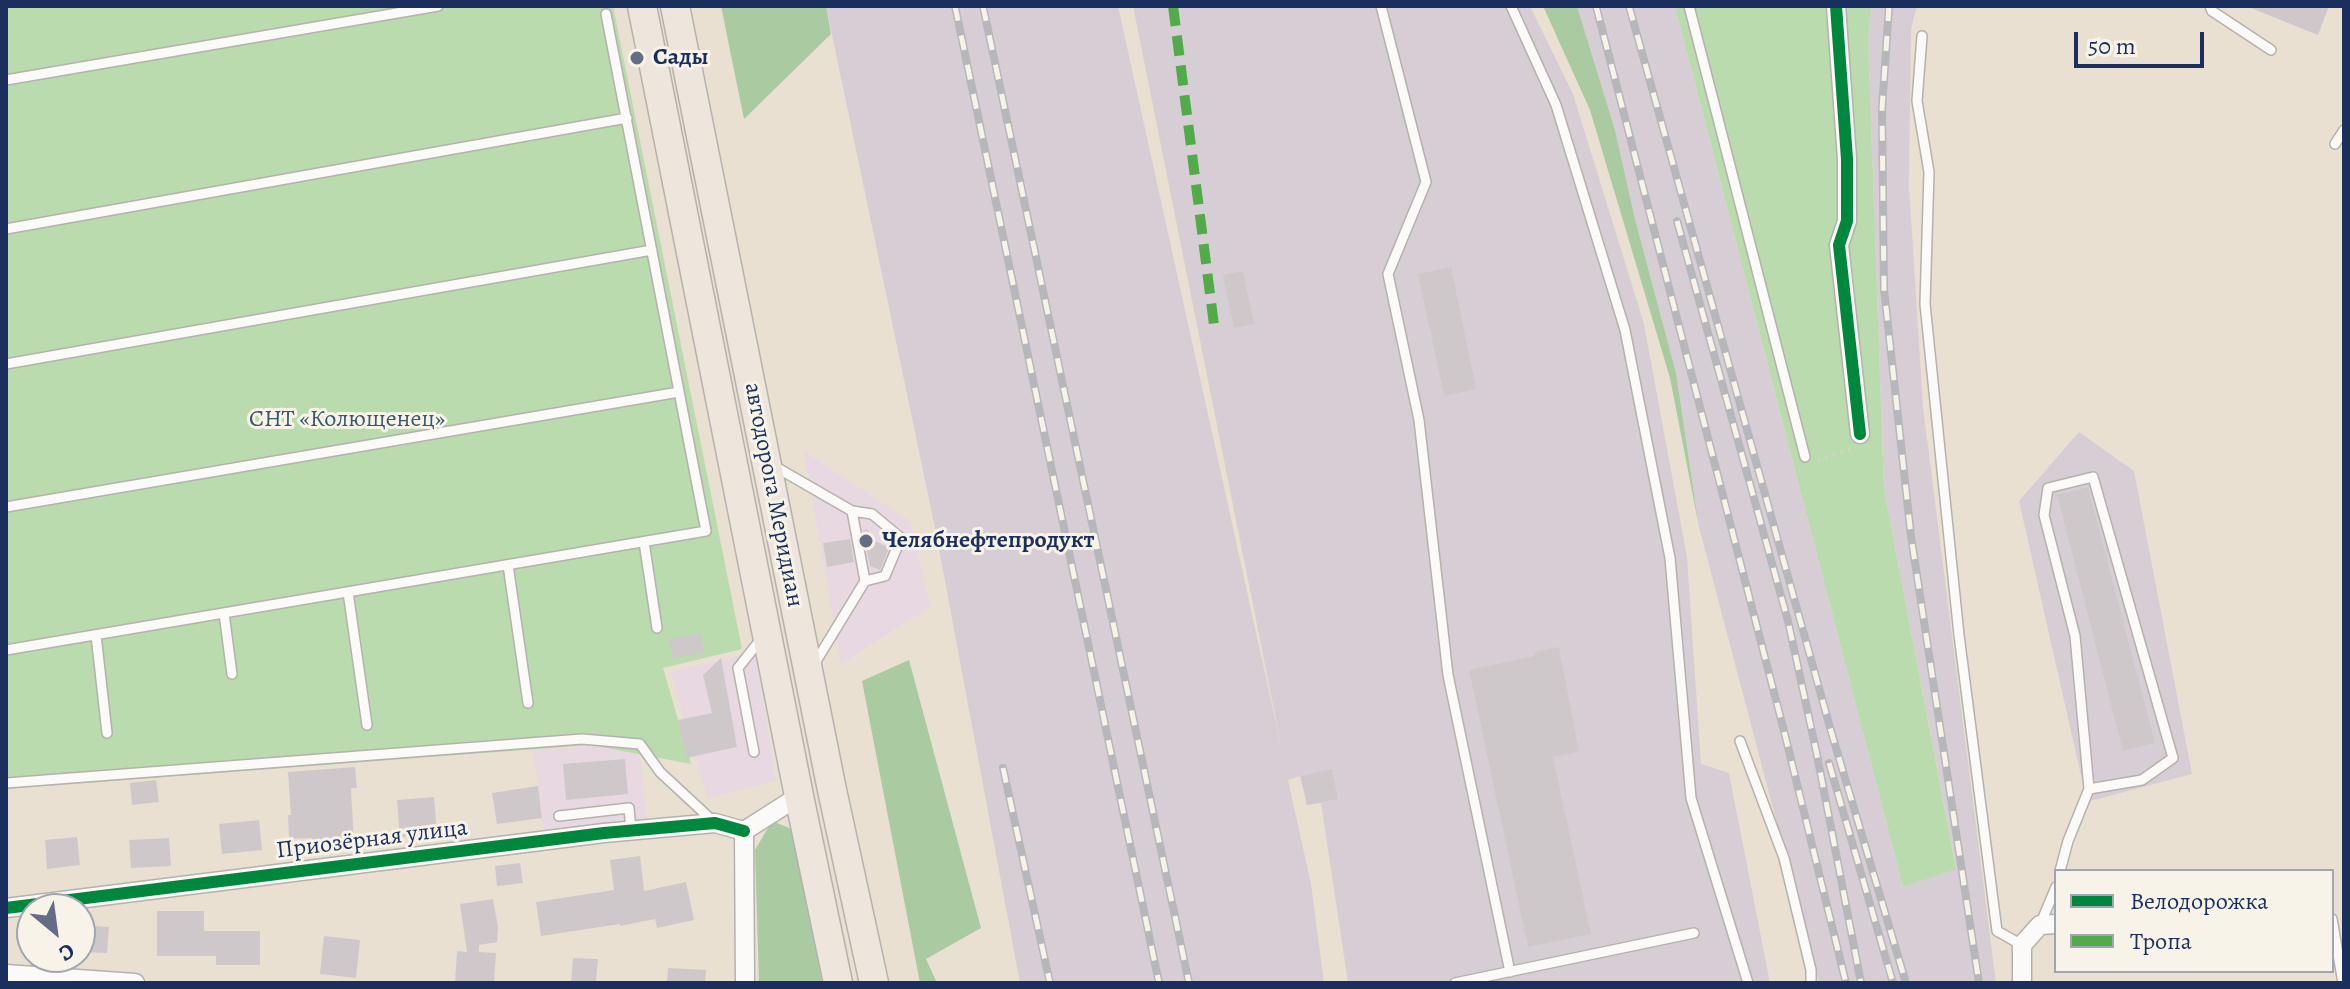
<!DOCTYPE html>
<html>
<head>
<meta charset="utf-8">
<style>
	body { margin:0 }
	#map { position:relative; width:2350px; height:989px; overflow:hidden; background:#e9e0d1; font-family:Alegreya,serif }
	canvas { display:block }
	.frame { position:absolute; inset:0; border:8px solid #1b2f5e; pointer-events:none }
	.legend { position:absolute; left:2054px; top:869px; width:280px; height:104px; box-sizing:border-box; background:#f7f3e8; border:2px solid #9fa5b1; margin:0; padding:10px 14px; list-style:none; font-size:24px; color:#1b2f5e }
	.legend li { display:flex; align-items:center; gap:16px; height:40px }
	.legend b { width:40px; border:2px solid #9fa5b1 }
	.north { position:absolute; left:16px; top:893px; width:80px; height:80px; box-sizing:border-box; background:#f7f3e8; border:2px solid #9fa5b1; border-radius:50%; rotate:151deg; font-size:22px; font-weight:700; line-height:32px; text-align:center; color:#1b2f5e }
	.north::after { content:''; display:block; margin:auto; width:28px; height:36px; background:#636d86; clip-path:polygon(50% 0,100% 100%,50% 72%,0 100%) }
	.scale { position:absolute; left:2074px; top:32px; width:130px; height:36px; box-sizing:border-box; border:4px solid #1b2f5e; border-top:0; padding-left:10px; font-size:24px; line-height:28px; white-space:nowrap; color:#1b2f5e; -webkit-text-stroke:6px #f7f3e8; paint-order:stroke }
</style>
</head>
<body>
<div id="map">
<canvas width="2350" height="989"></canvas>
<div class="frame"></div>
<ul class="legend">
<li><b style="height:10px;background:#00873e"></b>Велодорожка</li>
<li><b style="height:10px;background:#52ab49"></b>Тропа</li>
</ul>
<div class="north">С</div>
<div class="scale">50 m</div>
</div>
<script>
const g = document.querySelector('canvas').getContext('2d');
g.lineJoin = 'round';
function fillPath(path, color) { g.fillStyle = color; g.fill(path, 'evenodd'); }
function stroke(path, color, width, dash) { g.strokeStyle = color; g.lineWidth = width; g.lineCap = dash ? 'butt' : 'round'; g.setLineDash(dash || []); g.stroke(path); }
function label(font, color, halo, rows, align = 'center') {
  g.font = font + ' Alegreya,serif'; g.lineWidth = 6; g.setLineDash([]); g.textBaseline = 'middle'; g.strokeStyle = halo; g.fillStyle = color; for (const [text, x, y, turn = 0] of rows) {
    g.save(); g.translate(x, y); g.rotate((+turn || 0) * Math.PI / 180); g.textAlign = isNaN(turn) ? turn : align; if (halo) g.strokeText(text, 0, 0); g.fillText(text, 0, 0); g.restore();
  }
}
const built = new Path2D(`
	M 804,451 L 911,522 L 930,607 L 841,664 Z
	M 755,652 L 776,780 L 708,799 L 670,672 Z
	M 590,746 L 640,755 L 647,818 L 544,830 L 533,750 Z`);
const industrial = new Path2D(`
	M 826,6 L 1118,6 L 1282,750 L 1133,6 L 1530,6 L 1573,94 L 1644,324 L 1687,557 L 1701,764 L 1729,773 L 1770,983 L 1348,983 L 1321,803 L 1307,805 L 1300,776 L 1288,780 L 1311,884 L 1324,983 L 1020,983 L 936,533 Z
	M 1577,6 L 1675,6 L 1903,887 L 1956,868 L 1884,489 L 1868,39 L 1871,6 L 1917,6 L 1911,29 L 1909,185 L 1923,407 L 1996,983 L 1819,983 L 1699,527 L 1676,373 L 1635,219 L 1615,130 Z
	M 2079,432 L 2134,471 L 2192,774 L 2087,802 L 2019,501 Z`);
const green = new Path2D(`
	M 6,6 L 613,6 L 742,649 L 663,668 L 691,764 L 590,745 L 6,789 Z
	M 1675,6 L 1871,6 L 1868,39 L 1884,489 L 1956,869 L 1903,887 Z`);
const forest = new Path2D(`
	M 721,6 L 826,6 L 831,34 L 744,119 Z
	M 1543,6 L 1577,6 L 1615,130 L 1635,219 L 1676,373 L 1699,527 L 1670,378 L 1590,110 Z
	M 909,660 L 981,928 L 926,959 L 937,983 L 920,983 L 862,681 Z
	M 772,821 L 794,830 L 822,983 L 759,983 L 755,850 Z`);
const building = new Path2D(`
	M 2246,6 L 2329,6 L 2318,35 Z
	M 1451,267 L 1476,389 L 1444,396 L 1418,274 Z
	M 1243,271 L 1254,324 L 1234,328 L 1223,275 Z
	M 2088,487 L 2155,743 L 2123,751 L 2057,495 Z
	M 867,529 L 875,541 L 889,548 L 880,570 L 870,566 L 863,531 Z
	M 850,539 L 854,562 L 827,567 L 823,543 Z
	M 701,634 L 704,653 L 672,658 L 669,639 Z
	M 1559,647 L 1579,752 L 1553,757 L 1591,934 L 1528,947 L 1469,670 L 1534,656 L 1533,652 Z
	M 721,658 L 737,747 L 686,758 L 678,720 L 712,713 L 703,675 Z
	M 625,759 L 628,794 L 566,800 L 563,764 Z
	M 355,767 L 357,788 L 351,788 L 354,845 L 312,848 L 312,838 L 289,839 L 288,815 L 291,815 L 288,772 Z
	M 1332,769 L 1338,799 L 1307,805 L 1301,776 Z
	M 156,780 L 159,802 L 132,805 L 130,783 Z
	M 538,786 L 542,818 L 497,824 L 492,793 Z
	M 434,797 L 437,834 L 400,837 L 397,800 Z
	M 259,820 L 262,850 L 222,854 L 219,824 Z
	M 77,837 L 80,865 L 47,869 L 45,840 Z
	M 169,838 L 171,866 L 131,868 L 129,840 Z
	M 640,856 L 644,891 L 686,882 L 694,920 L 657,928 L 655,919 L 620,926 L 620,924 L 541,936 L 536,902 L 614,890 L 610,860 Z
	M 520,863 L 523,883 L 497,886 L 495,866 Z
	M 493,899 L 498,927 L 497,942 L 479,945 L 479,952 L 496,953 L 494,983 L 455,983 L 457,951 L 467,952 L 460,904 Z
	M 157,911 L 204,911 L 204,931 L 260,931 L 260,965 L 216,965 L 216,956 L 157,956 Z
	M 80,925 L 109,927 L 107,953 L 80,952 Z
	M 324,936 L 360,940 L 356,978 L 320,974 Z
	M 573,958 L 598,959 L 596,983 L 571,983 Z
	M 668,968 L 706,970 L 705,983 L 667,983 Z`);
const path = new Path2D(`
	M 1818,461 L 1852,449
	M 1758,676 L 1721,531 L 1780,516 L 1772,486 L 1804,469
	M 1772,785 L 1769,773 L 1782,769
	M 1839,983 L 1867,977`);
const service = new Path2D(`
	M 1381,6 L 1426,182 L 1388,274 L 1419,420 L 1448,675 L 1510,972
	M 1511,6 L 1556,105 L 1625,330 L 1670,558 L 1691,798 L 1748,983
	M 1689,6 L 1805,457
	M 2210,6 L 2212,11 L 2271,50
	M 1922,36 L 1917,101 L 1929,172 L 1925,304 L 1959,635 L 1997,931 L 2022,945
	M 6,80 L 438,6
	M 2335,144 L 2344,130
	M 6,229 L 627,118
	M 6,364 L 652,250
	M 774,466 L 852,511 L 865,581 L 815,663
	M 6,507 L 679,392
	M 852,511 L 872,514 L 901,538 L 885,576 L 865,581
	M 644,542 L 657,628
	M 508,565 L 528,703
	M 348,592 L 367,725
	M 224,613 L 232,674
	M 96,635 L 107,733
	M 6,650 L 706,531 L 606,14
	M 1740,741 L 1784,858 L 1811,970 L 1811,983
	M 754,752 L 738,668 L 761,639
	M 6,783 L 582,739 L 640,744 L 660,772 L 715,823
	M 559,816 L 629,808 L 631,831
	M 2060,871 L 2068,841 L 2089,789 L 2075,636 L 2044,515 L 2048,488 L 2093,477 L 2173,758 L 2142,780 L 2089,789
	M 2332,919 L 2343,983
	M 2040,925 L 2056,887
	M 1455,983 L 1694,933`);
const minor = new Path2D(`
	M 1836,6 L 1847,159 L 1847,221 L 1839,245 L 1860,434
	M 6,908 L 604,833 L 715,823 L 744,831
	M 6,974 L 135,983
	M 745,983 L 744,831 L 799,796
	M 2022,983 L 2022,945 L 2040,925 L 2056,924`);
const primary = new Path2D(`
	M 642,6 L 799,796 L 838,983
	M 675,6 L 832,790 L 874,983`);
const rail = new Path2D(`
	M 955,6 L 1159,983
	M 983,6 L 1189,983
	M 1596,6 L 1784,731 L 1846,983
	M 1629,6 L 1831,731 L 1906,983
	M 1889,6 L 1882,109 L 1884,289 L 1911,536 L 1979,983
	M 1677,221 L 1788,621 L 1817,755 L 1861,983
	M 1829,763 L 1893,983
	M 1003,768 L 1050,983`);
const quiet = new Path2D(`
	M 1173,6 L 1214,325`);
const cycleway = new Path2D(`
	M 1836,6 L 1847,159 L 1847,221 L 1839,245 L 1860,434
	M 6,908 L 604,833 L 715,823 L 744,831`);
const markers = [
	[637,58,8,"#636d86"],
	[866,541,8,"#636d86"]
];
const poiNames = [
	["Сады",653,58],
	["Челябнефтепродукт",882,541]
];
const parkNames = [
	["СНТ «Колющенец»",347,420]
];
const streetNames = [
	["автодорога Меридиан",773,495,79],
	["Приозёрная улица",372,840,-7]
];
fillPath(built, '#e8d8e2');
fillPath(industrial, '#d7ced5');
fillPath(green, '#badbad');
fillPath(forest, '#aacaa1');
fillPath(building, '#cfc8cb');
stroke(service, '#b5b1ac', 12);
stroke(minor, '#b5b1ac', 21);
stroke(primary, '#b5b1ac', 31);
stroke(path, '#d4d2d2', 3, [2, 6]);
stroke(service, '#fcfaf8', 9);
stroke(minor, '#fcfaf8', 18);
stroke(primary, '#eee5dd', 28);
stroke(rail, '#b6b7ba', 8);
stroke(rail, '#f7f3e8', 5, [15]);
stroke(quiet, '#52ab49', 10, [20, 10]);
stroke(cycleway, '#00873e', 12);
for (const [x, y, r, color] of markers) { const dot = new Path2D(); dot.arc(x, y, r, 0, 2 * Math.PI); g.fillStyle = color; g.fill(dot); stroke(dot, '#f7f3e8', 3); }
label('bold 24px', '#1b2f5e', '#f7f3e8', poiNames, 'left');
label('24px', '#39596a', '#f7f3e8', parkNames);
label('24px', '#1b2f5e', '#f7f3e8', streetNames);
</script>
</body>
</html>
